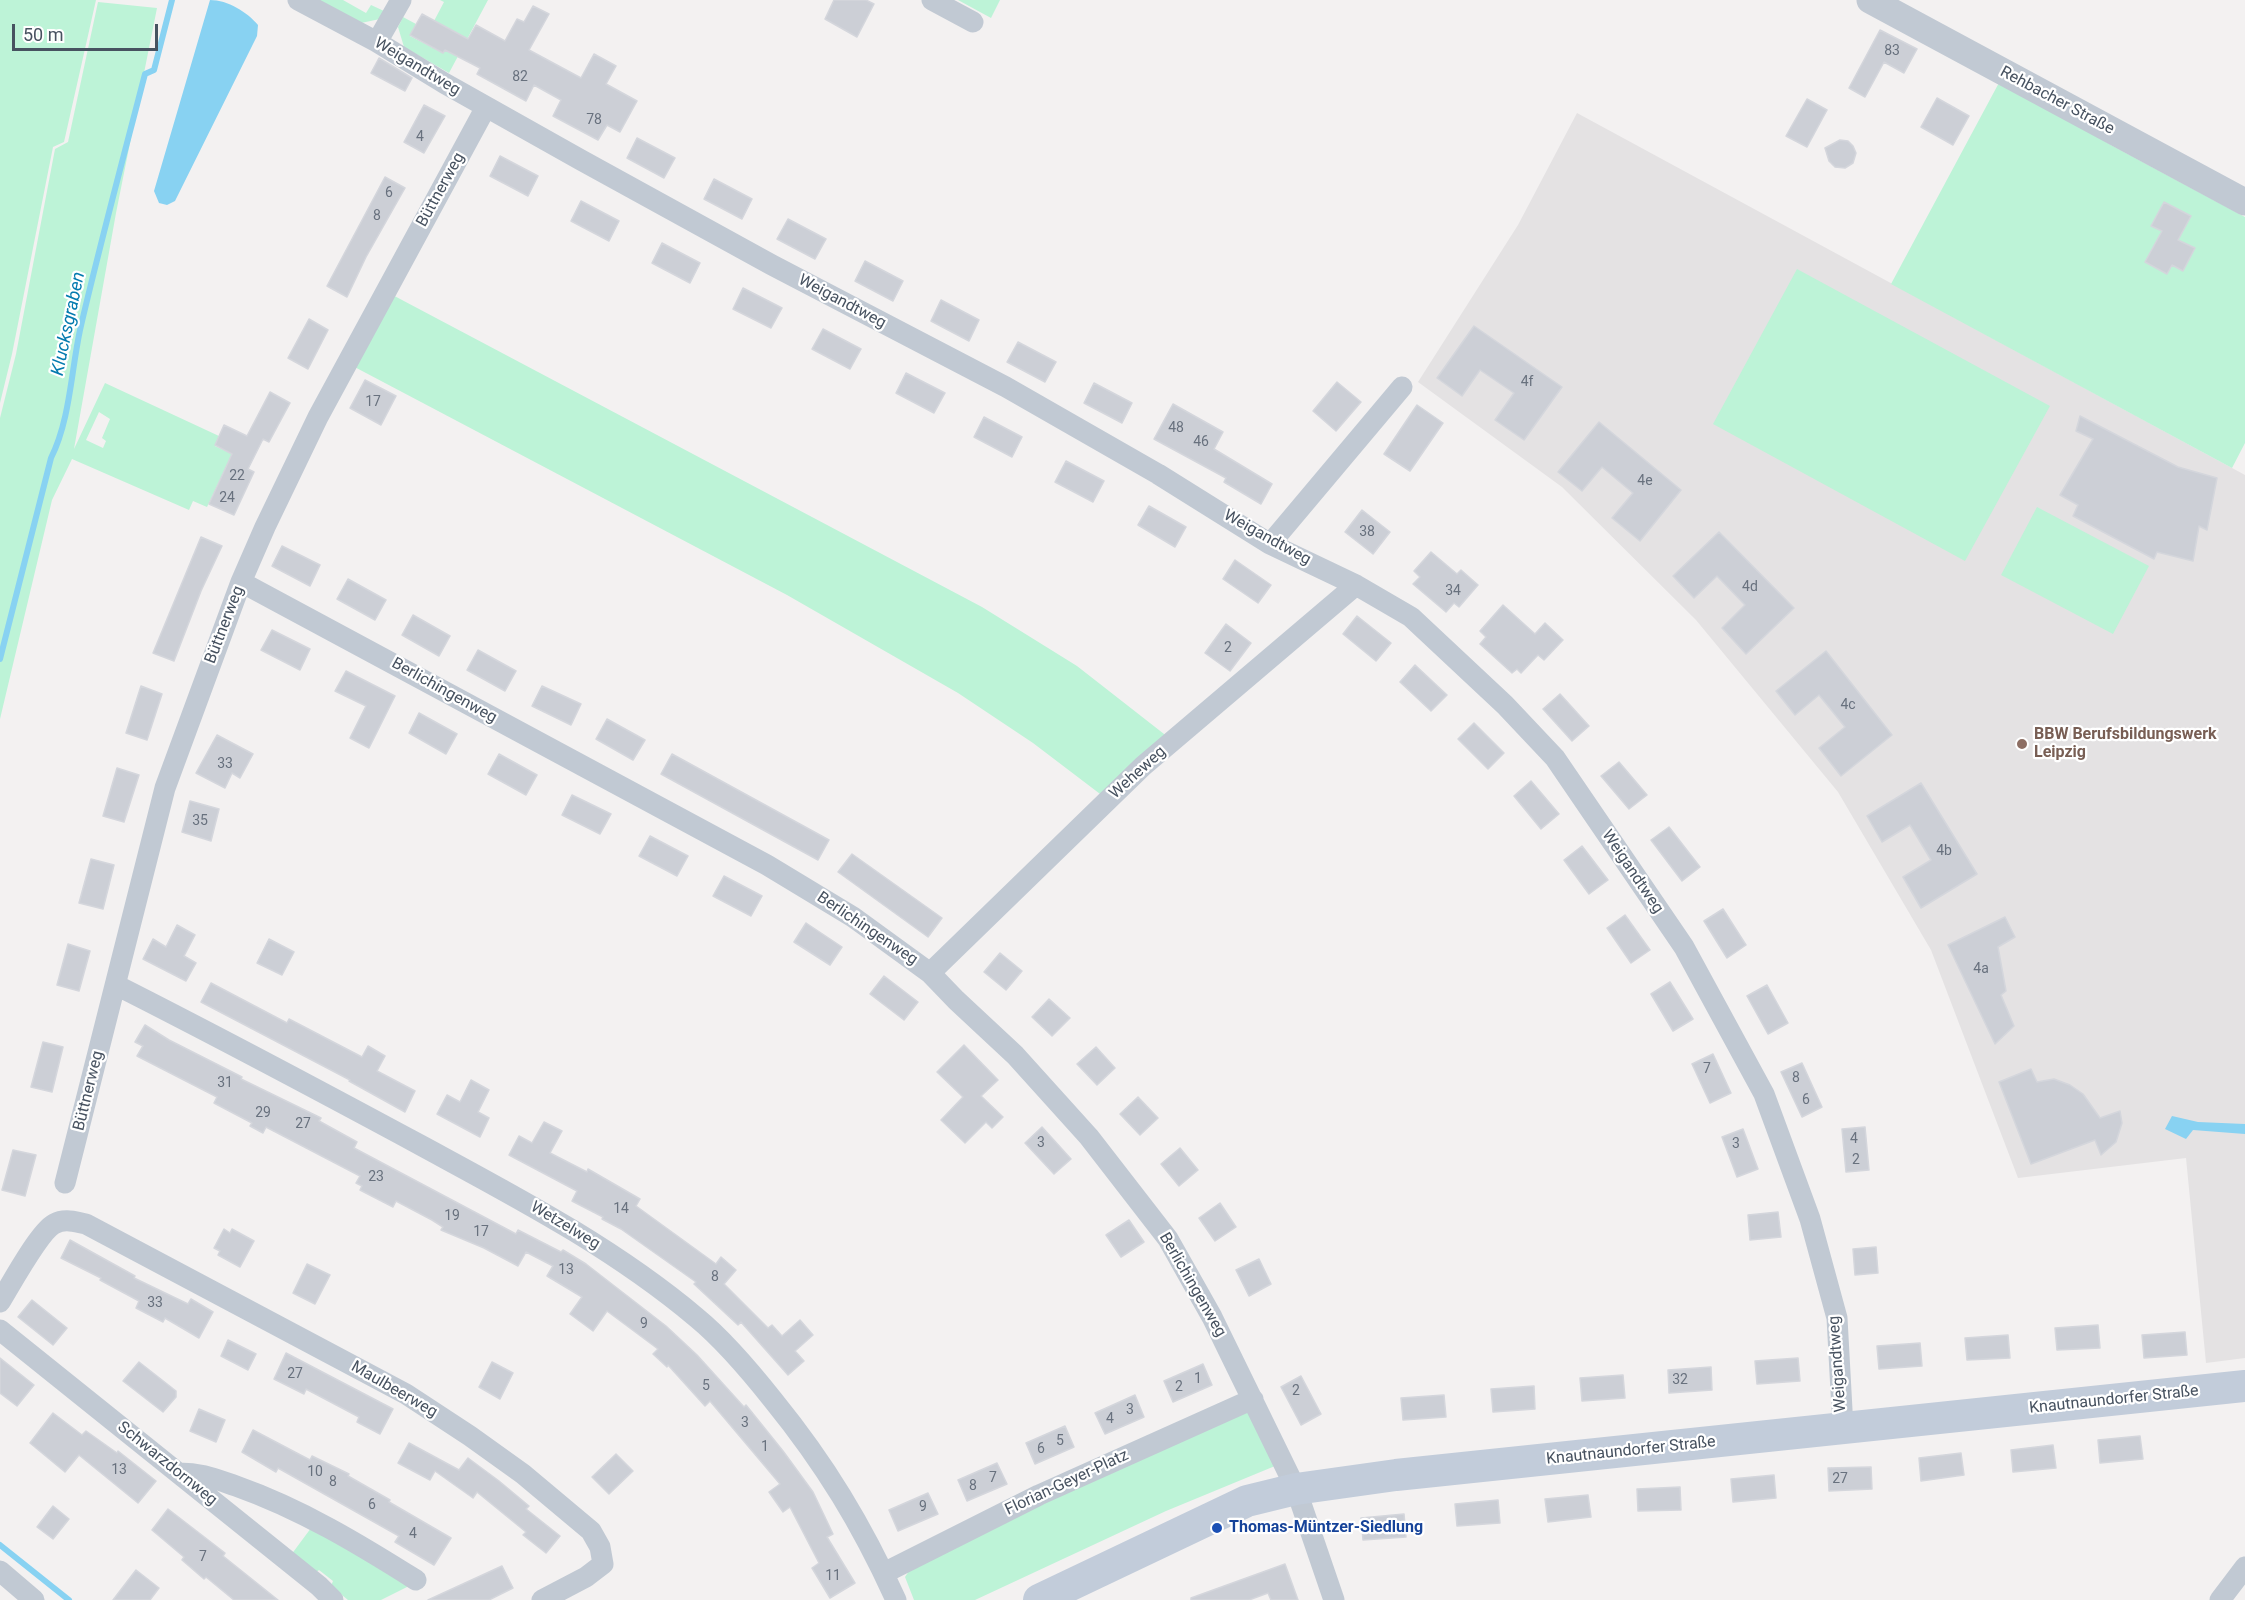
<!DOCTYPE html>
<html>
<head>
<meta charset="utf-8">
<style>
	body { margin:0 }
	#map { position:relative; width:2245px; height:1600px; overflow:hidden; background:#f3f1f1; font-family:Roboto,sans-serif }
	canvas { display:block }
	.scale { position:absolute; left:12px; top:24px; width:146px; height:27px; box-sizing:border-box; border:3px solid #475260; border-top:0; padding-left:8px; font-size:18px; line-height:21px; white-space:nowrap; color:#475260; -webkit-text-stroke:4px #fff; paint-order:stroke }
</style>
</head>
<body>
<div id="map">
<canvas width="2245" height="1600"></canvas>
<div class="scale">50 m</div>
</div>
<script>
const g = document.querySelector('canvas').getContext('2d');
g.lineJoin = 'round';
function fillPath(path, color) { g.fillStyle = color; g.fill(path, 'evenodd'); }
function stroke(path, color, width, dash) { g.strokeStyle = color; g.lineWidth = width; g.lineCap = dash ? 'butt' : 'round'; g.setLineDash(dash || []); g.stroke(path); }
function label(font, color, halo, rows, align = 'center') {
  g.font = font + ' Roboto,sans-serif'; g.lineWidth = 4.5; g.setLineDash([]); g.textBaseline = 'middle'; g.strokeStyle = halo; g.fillStyle = color; for (const [text, x, y, turn = 0] of rows) {
    g.save(); g.translate(x, y); g.rotate((+turn || 0) * Math.PI / 180); g.textAlign = isNaN(turn) ? turn : align; if (halo) g.strokeText(text, 0, 0); g.fillText(text, 0, 0); g.restore();
  }
}
const education = new Path2D(`
	M 1577,113 L 2245,475 L 2245,1358 L 2206,1363 L 2186,1158 L 2018,1178 L 1931,950 L 1838,792 L 1696,620 L 1562,487 L 1418,382 L 1518,225 Z`);
const green = new Path2D(`
	M 0,0 L 96,0 L 64,142 L 53,147 L 12,354 L 0,403 Z
	M 316,0 L 343,0 L 366,13 L 371,5 L 384,11 L 380,19 L 361,23 Z
	M 440,0 L 488,0 L 449,73 L 404,47 L 398,27 L 403,17 L 416,24 L 410,36 L 443,53 L 454,32 L 434,21 L 444,2 Z
	M 958,0 L 1000,0 L 991,18 Z
	M 98,2 L 157,8 L 116,213 L 74,449 L 105,383 L 219,436 L 215,446 L 232,454 L 207,507 L 193,501 L 189,510 L 72,459 L 52,500 L 0,719 L 0,418 L 16,354 L 55,149 L 68,142 ZM 99,412 L 110,419 L 102,438 L 106,441 L 103,448 L 86,440 Z
	M 2001,79 L 2111,145 L 2245,217 L 2245,443 L 2232,468 L 1891,284 Z
	M 1797,269 L 2050,406 L 1965,561 L 1713,424 Z
	M 385,291 L 982,607 L 1077,666 L 1173,741 L 1108,800 L 1033,743 L 958,693 L 787,595 L 347,363 Z
	M 2037,507 L 2149,566 L 2113,634 L 2001,575 Z
	M 1241,1411 L 1251,1412 L 1275,1466 L 1166,1511 L 975,1600 L 914,1600 L 905,1577 L 913,1565 Z
	M 314,1524 L 415,1583 L 381,1600 L 348,1600 L 331,1586 L 333,1581 L 319,1570 L 314,1574 L 291,1555 Z`);
const water = new Path2D(`
	M 210,0 C 228,0 247,12 258,25 L 257,36 L 175,201 L 167,205 L 159,203 L 154,191 Z
	M 2172,1116 L 2198,1122 L 2245,1124 L 2245,1134 L 2193,1130 L 2186,1139 L 2165,1129 Z`);
const stream = new Path2D(`
	M 0,659 L 51,458 C 70,420 71,372 80,330 C 100,244 123,159 145,74 L 154,70 L 172,0
	M 0,1545 L 69,1600`);
const building = new Path2D(`
	M 834,0 L 866,0 L 874,4 L 857,37 L 825,19 Z
	M 533,6 L 549,14 L 529,50 L 581,78 L 594,54 L 616,66 L 606,84 L 637,101 L 620,132 L 607,125 L 598,140 L 553,116 L 561,100 L 534,85 L 526,101 L 477,74 L 480,68 L 445,50 L 443,53 L 410,35 L 422,14 L 468,39 L 476,25 L 505,41 L 517,19 L 524,22 Z
	M 1880,30 L 1917,49 L 1904,73 L 1884,62 L 1865,97 L 1849,88 Z
	M 379,58 L 412,78 L 405,91 L 371,73 Z
	M 1937,98 L 1969,116 L 1953,145 L 1921,127 Z
	M 1807,99 L 1827,110 L 1807,147 L 1786,136 Z
	M 424,105 L 445,116 L 424,153 L 404,142 Z
	M 637,138 L 675,158 L 664,178 L 627,158 Z
	M 1840,140 L 1848,141 L 1853,146 L 1856,153 L 1853,163 L 1845,168 L 1835,167 L 1829,161 L 1825,148 Z
	M 500,156 L 538,176 L 528,196 L 490,176 Z
	M 385,177 L 405,188 L 366,257 L 347,297 L 327,286 Z
	M 714,179 L 752,199 L 742,219 L 704,199 Z
	M 581,201 L 619,221 L 609,241 L 571,221 Z
	M 2164,202 L 2191,216 L 2178,240 L 2195,248 L 2183,271 L 2172,265 L 2167,274 L 2145,262 L 2162,231 L 2151,226 Z
	M 788,219 L 826,239 L 815,259 L 777,239 Z
	M 662,243 L 700,263 L 690,283 L 652,263 Z
	M 865,261 L 903,281 L 893,301 L 855,281 Z
	M 743,288 L 782,308 L 771,328 L 733,309 Z
	M 941,300 L 979,320 L 969,341 L 931,321 Z
	M 309,319 L 328,330 L 308,369 L 288,358 Z
	M 1474,326 L 1562,387 L 1524,440 L 1495,420 L 1514,393 L 1480,370 L 1462,396 L 1437,378 Z
	M 823,329 L 861,349 L 850,369 L 812,349 Z
	M 1018,342 L 1056,362 L 1045,382 L 1007,362 Z
	M 906,373 L 945,393 L 934,413 L 896,393 Z
	M 365,380 L 396,396 L 381,425 L 350,408 Z
	M 1337,382 L 1361,402 L 1336,431 L 1313,411 Z
	M 1094,383 L 1132,403 L 1122,423 L 1084,403 Z
	M 270,392 L 290,403 L 269,442 L 263,439 L 248,469 L 254,472 L 234,515 L 209,504 L 232,454 L 215,445 L 224,425 L 247,436 Z
	M 1173,404 L 1223,432 L 1214,449 L 1272,484 L 1261,504 L 1224,482 L 1226,478 L 1154,439 Z
	M 1417,405 L 1443,423 L 1410,471 L 1384,454 Z
	M 2080,416 L 2178,467 L 2217,478 L 2207,530 L 2199,526 L 2193,561 L 2157,552 L 2154,559 L 2073,516 L 2078,505 L 2060,495 L 2093,439 L 2076,431 Z
	M 984,417 L 1022,437 L 1012,457 L 974,437 Z
	M 1599,422 L 1681,490 L 1640,541 L 1612,518 L 1633,493 L 1602,467 L 1582,491 L 1558,472 Z
	M 1066,461 L 1104,481 L 1093,502 L 1055,482 Z
	M 1149,506 L 1186,527 L 1175,547 L 1138,525 Z
	M 1362,510 L 1390,532 L 1373,554 L 1345,532 Z
	M 1719,532 L 1794,608 L 1746,654 L 1722,628 L 1745,605 L 1717,576 L 1694,598 L 1673,576 Z
	M 201,537 L 222,546 L 201,591 L 174,661 L 153,653 Z
	M 282,546 L 320,565 L 310,586 L 272,566 Z
	M 1431,552 L 1457,574 L 1461,570 L 1478,585 L 1459,607 L 1454,603 L 1446,612 L 1413,584 L 1420,577 L 1414,571 Z
	M 1235,560 L 1271,585 L 1258,603 L 1223,579 Z
	M 348,579 L 386,600 L 375,620 L 337,599 Z
	M 1503,605 L 1535,634 L 1545,623 L 1563,640 L 1544,660 L 1538,655 L 1521,673 L 1517,669 L 1512,673 L 1480,644 L 1486,637 L 1480,631 Z
	M 413,615 L 450,636 L 439,656 L 402,635 Z
	M 1357,616 L 1391,643 L 1376,661 L 1343,634 Z
	M 1226,624 L 1251,643 L 1230,671 L 1205,653 Z
	M 272,630 L 310,649 L 300,670 L 261,650 Z
	M 478,650 L 516,671 L 505,691 L 467,670 Z
	M 1826,651 L 1892,735 L 1841,776 L 1819,748 L 1845,727 L 1819,695 L 1795,715 L 1776,691 Z
	M 1415,665 L 1447,695 L 1431,711 L 1400,682 Z
	M 346,671 L 395,696 L 369,748 L 350,738 L 366,706 L 335,691 Z
	M 141,686 L 162,694 L 147,740 L 126,733 Z
	M 542,686 L 581,704 L 571,725 L 532,706 Z
	M 1560,694 L 1589,726 L 1572,741 L 1543,709 Z
	M 419,713 L 457,734 L 446,754 L 409,733 Z
	M 607,719 L 645,740 L 633,760 L 596,739 Z
	M 1474,723 L 1504,753 L 1488,769 L 1458,739 Z
	M 217,735 L 253,754 L 240,778 L 232,773 L 225,788 L 196,773 Z
	M 499,754 L 537,775 L 526,795 L 488,774 Z
	M 672,754 L 829,840 L 818,860 L 661,774 Z
	M 1619,762 L 1647,795 L 1629,809 L 1601,776 Z
	M 117,768 L 139,775 L 124,822 L 103,816 Z
	M 1531,781 L 1559,814 L 1541,829 L 1514,796 Z
	M 1921,783 L 1977,874 L 1921,908 L 1903,877 L 1931,860 L 1910,825 L 1882,842 L 1867,816 Z
	M 572,795 L 611,814 L 600,834 L 562,815 Z
	M 190,801 L 219,809 L 211,841 L 182,832 Z
	M 1669,827 L 1700,867 L 1682,881 L 1651,840 Z
	M 650,836 L 688,856 L 677,876 L 639,856 Z
	M 1582,846 L 1608,880 L 1589,894 L 1564,860 Z
	M 852,854 L 942,918 L 928,937 L 838,872 Z
	M 91,859 L 114,865 L 103,909 L 79,903 Z
	M 724,876 L 762,896 L 751,916 L 713,896 Z
	M 1723,909 L 1746,945 L 1727,958 L 1704,921 Z
	M 1625,915 L 1650,950 L 1631,963 L 1607,928 Z
	M 2005,917 L 2015,937 L 1998,947 L 2006,991 L 2001,995 L 2014,1026 L 1995,1044 L 1948,945 Z
	M 806,923 L 842,947 L 830,965 L 794,942 Z
	M 177,925 L 195,935 L 184,956 L 196,963 L 186,981 L 143,959 L 153,939 L 166,947 Z
	M 269,939 L 294,952 L 282,975 L 257,963 Z
	M 68,944 L 90,951 L 79,991 L 57,985 Z
	M 1000,953 L 1022,971 L 1006,990 L 984,972 Z
	M 884,976 L 918,1002 L 904,1020 L 870,994 Z
	M 1670,982 L 1693,1019 L 1673,1031 L 1651,994 Z
	M 211,983 L 287,1023 L 289,1019 L 362,1057 L 368,1046 L 385,1056 L 377,1071 L 415,1091 L 405,1112 L 349,1081 L 350,1080 L 201,1002 Z
	M 1767,985 L 1788,1023 L 1768,1034 L 1747,996 Z
	M 1049,999 L 1070,1018 L 1052,1036 L 1032,1017 Z
	M 145,1025 L 169,1040 L 242,1077 L 241,1079 L 321,1118 L 319,1121 L 357,1142 L 354,1148 L 516,1234 L 518,1230 L 561,1252 L 563,1250 L 586,1264 L 666,1326 L 697,1355 L 744,1407 L 746,1405 L 783,1451 L 813,1492 L 833,1534 L 827,1537 L 855,1583 L 830,1598 L 812,1568 L 819,1563 L 790,1507 L 783,1512 L 769,1492 L 780,1484 L 710,1401 L 705,1406 L 668,1365 L 667,1367 L 653,1354 L 658,1349 L 607,1311 L 593,1331 L 570,1314 L 582,1297 L 547,1276 L 553,1266 L 526,1252 L 518,1266 L 484,1248 L 441,1230 L 443,1227 L 432,1220 L 396,1201 L 393,1207 L 360,1190 L 362,1186 L 356,1183 L 360,1176 L 266,1127 L 263,1133 L 250,1126 L 252,1123 L 214,1103 L 217,1097 L 137,1056 L 143,1046 L 135,1042 Z
	M 43,1042 L 63,1047 L 52,1092 L 31,1087 Z
	M 964,1045 L 998,1080 L 981,1096 L 1003,1117 L 992,1128 L 986,1122 L 965,1143 L 941,1120 L 963,1097 L 937,1072 Z
	M 1096,1047 L 1115,1068 L 1097,1085 L 1077,1064 Z
	M 1713,1054 L 1731,1093 L 1710,1103 L 1692,1064 Z
	M 1802,1063 L 1822,1107 L 1802,1117 L 1781,1072 Z
	M 2031,1069 L 2037,1082 L 2054,1079 L 2070,1085 L 2083,1094 L 2100,1118 L 2120,1111 L 2122,1123 L 2116,1142 L 2101,1155 L 2095,1140 L 2031,1164 L 1999,1082 Z
	M 471,1080 L 489,1090 L 478,1112 L 489,1118 L 480,1137 L 437,1114 L 447,1095 L 460,1102 Z
	M 1138,1097 L 1158,1118 L 1140,1135 L 1120,1114 Z
	M 544,1122 L 562,1131 L 550,1153 L 587,1172 L 588,1169 L 640,1199 L 636,1206 L 716,1264 L 721,1257 L 736,1270 L 724,1284 L 768,1328 L 772,1325 L 782,1336 L 800,1320 L 813,1335 L 795,1351 L 804,1361 L 788,1375 L 741,1322 L 738,1325 L 694,1284 L 696,1282 L 621,1229 L 602,1219 L 603,1217 L 572,1201 L 577,1191 L 509,1155 L 519,1136 L 532,1143 Z
	M 1042,1127 L 1071,1159 L 1054,1174 L 1025,1143 Z
	M 1865,1127 L 1869,1170 L 1846,1172 L 1842,1129 Z
	M 1743,1129 L 1758,1169 L 1737,1177 L 1722,1137 Z
	M 1180,1148 L 1198,1170 L 1179,1186 L 1161,1164 Z
	M 13,1150 L 36,1155 L 25,1196 L 2,1190 Z
	M 1220,1203 L 1236,1227 L 1215,1241 L 1199,1218 Z
	M 1778,1212 L 1781,1237 L 1750,1240 L 1748,1215 Z
	M 1129,1220 L 1144,1242 L 1121,1257 L 1106,1235 Z
	M 224,1229 L 230,1233 L 232,1229 L 254,1241 L 240,1267 L 218,1255 L 220,1251 L 214,1248 Z
	M 70,1240 L 135,1276 L 134,1278 L 188,1304 L 191,1299 L 213,1312 L 199,1338 L 165,1318 L 163,1322 L 136,1308 L 139,1301 L 100,1280 L 101,1278 L 61,1258 Z
	M 1876,1247 L 1878,1273 L 1855,1275 L 1853,1249 Z
	M 1259,1259 L 1271,1284 L 1249,1296 L 1236,1270 Z
	M 307,1264 L 330,1275 L 315,1304 L 293,1293 Z
	M 32,1300 L 67,1328 L 53,1345 L 18,1317 Z
	M 2098,1325 L 2100,1348 L 2057,1350 L 2055,1328 Z
	M 2185,1332 L 2187,1355 L 2144,1358 L 2142,1335 Z
	M 2008,1335 L 2010,1358 L 1967,1360 L 1965,1338 Z
	M 228,1340 L 256,1354 L 248,1370 L 221,1356 Z
	M 1920,1343 L 1922,1366 L 1879,1369 L 1877,1346 Z
	M 286,1353 L 393,1409 L 380,1434 L 357,1422 L 359,1417 L 306,1389 L 304,1394 L 274,1379 Z
	M 0,1358 L 34,1385 L 17,1406 L 0,1393 Z
	M 1798,1358 L 1800,1381 L 1757,1384 L 1755,1361 Z
	M 139,1362 L 176,1391 L 176,1397 L 163,1412 L 123,1381 Z
	M 492,1362 L 513,1373 L 500,1399 L 479,1387 Z
	M 1203,1364 L 1212,1385 L 1173,1402 L 1164,1381 Z
	M 1711,1367 L 1712,1390 L 1669,1393 L 1668,1370 Z
	M 1623,1375 L 1625,1398 L 1582,1401 L 1580,1378 Z
	M 1301,1376 L 1321,1414 L 1301,1425 L 1281,1387 Z
	M 1534,1386 L 1535,1409 L 1493,1412 L 1491,1389 Z
	M 1135,1395 L 1144,1417 L 1105,1434 L 1095,1413 Z
	M 1444,1395 L 1446,1417 L 1403,1420 L 1401,1398 Z
	M 199,1409 L 225,1420 L 216,1442 L 190,1431 Z
	M 53,1413 L 82,1435 L 86,1431 L 117,1453 L 118,1451 L 156,1481 L 138,1503 L 79,1455 L 65,1472 L 30,1443 Z
	M 1065,1426 L 1074,1447 L 1035,1464 L 1026,1443 Z
	M 253,1430 L 310,1460 L 312,1456 L 349,1474 L 348,1476 L 390,1500 L 389,1502 L 451,1538 L 434,1565 L 395,1542 L 399,1536 L 278,1468 L 276,1472 L 242,1452 Z
	M 2140,1436 L 2143,1459 L 2100,1463 L 2098,1440 Z
	M 409,1443 L 459,1470 L 468,1458 L 499,1481 L 529,1506 L 526,1509 L 560,1536 L 546,1553 L 523,1535 L 526,1532 L 477,1492 L 473,1498 L 435,1471 L 430,1480 L 398,1463 Z
	M 2053,1445 L 2056,1468 L 2013,1472 L 2011,1450 Z
	M 1961,1453 L 1964,1475 L 1921,1481 L 1919,1458 Z
	M 616,1454 L 633,1471 L 609,1494 L 592,1477 Z
	M 997,1463 L 1007,1484 L 967,1501 L 958,1480 Z
	M 1871,1467 L 1872,1489 L 1829,1491 L 1828,1468 Z
	M 1774,1475 L 1776,1498 L 1733,1502 L 1731,1479 Z
	M 1680,1487 L 1681,1510 L 1638,1511 L 1637,1489 Z
	M 928,1493 L 938,1514 L 898,1531 L 889,1510 Z
	M 1588,1495 L 1591,1517 L 1548,1522 L 1545,1499 Z
	M 1498,1500 L 1500,1523 L 1457,1526 L 1455,1504 Z
	M 53,1506 L 69,1519 L 53,1539 L 37,1527 Z
	M 168,1509 L 225,1553 L 223,1556 L 278,1600 L 234,1600 L 206,1577 L 204,1579 L 182,1560 L 184,1557 L 152,1530 Z
	M 1404,1514 L 1406,1537 L 1363,1540 L 1361,1518 Z
	M 1285,1564 L 1298,1600 L 1271,1600 L 1268,1593 L 1249,1600 L 1191,1600 L 1191,1598 Z
	M 502,1566 L 513,1588 L 489,1600 L 428,1600 Z
	M 136,1570 L 159,1588 L 150,1600 L 113,1600 Z`);
const minor = new Path2D(`
	M 298,0 L 377,42 L 444,83 L 581,160 L 772,265 L 1006,387 L 1158,474 L 1270,544 L 1356,585 L 1411,617 L 1505,705 L 1555,758 L 1684,947 L 1764,1094 L 1810,1219 L 1837,1318 L 1843,1428
	M 932,0 L 973,22
	M 377,42 L 401,0
	M 1270,544 L 1402,387
	M 241,582 L 767,865 L 853,917 L 930,973 L 956,1000 L 1015,1055 L 1089,1137 L 1168,1239 L 1212,1317 L 1296,1489 L 1334,1600
	M 930,973 L 1143,766 L 1356,585
	M 116,985 C 219,1037 322,1092 424,1147 C 518,1198 614,1248 697,1318 C 725,1341 750,1371 773,1400 C 825,1464 862,1525 896,1600
	M 65,1183 L 165,788 L 241,582 L 265,527 L 318,417 L 486,107
	M 0,1302 C 10,1286 39,1232 54,1224 C 65,1218 75,1222 86,1224 L 406,1394 L 470,1436 L 523,1474 L 591,1531 L 600,1547 L 603,1564 L 586,1577 L 542,1600
	M 0,1330 L 319,1586 L 333,1600
	M 179,1473 C 202,1473 215,1479 236,1486 C 301,1509 359,1544 416,1580
	M 0,1571 L 34,1600
	M 884,1573 L 1039,1495 L 1253,1399
	M 2220,1600 L 2245,1567`);
const tertiary = new Path2D(`
	M 1870,0 L 2245,202`);
const secondary = new Path2D(`
	M 1039,1600 L 1247,1501 L 1296,1489 L 1396,1475 L 2245,1386`);
const markers = [
	[2022,744,6,"#8d6e63"],
	[1217,1528,6,"#1a4fb4"]
];
const numberNames = [
	["83",1892,51],
	["82",520,77],
	["78",594,120],
	["4",420,137],
	["6",389,193],
	["8",377,216],
	["4f",1527,382],
	["17",373,402],
	["48",1176,428],
	["46",1201,442],
	["22",237,476],
	["4e",1645,481],
	["24",227,498],
	["38",1367,532],
	["4d",1750,587],
	["34",1453,591],
	["2",1228,648],
	["4c",1848,705],
	["33",225,764],
	["35",200,821],
	["4b",1944,851],
	["4a",1981,969],
	["7",1707,1069],
	["8",1796,1078],
	["31",225,1083],
	["6",1806,1100],
	["29",263,1113],
	["27",303,1124],
	["4",1854,1139],
	["3",1041,1143],
	["3",1736,1144],
	["2",1856,1160],
	["23",376,1177],
	["14",621,1209],
	["19",452,1216],
	["17",481,1232],
	["13",566,1270],
	["8",715,1277],
	["33",155,1303],
	["9",644,1324],
	["27",295,1374],
	["1",1198,1379],
	["32",1680,1380],
	["5",706,1386],
	["2",1179,1387],
	["2",1296,1391],
	["3",1130,1410],
	["4",1110,1419],
	["3",745,1423],
	["5",1060,1441],
	["1",765,1447],
	["6",1041,1449],
	["13",119,1470],
	["10",315,1472],
	["7",993,1478],
	["27",1840,1479],
	["8",333,1482],
	["8",973,1486],
	["6",372,1505],
	["9",923,1507],
	["4",413,1534],
	["7",203,1557],
	["11",833,1576]
];
const streetNames = [
	["Weigandtweg",417,67,31],
	["Rehbacher Straße",2057,101,28],
	["Büttnerweg",441,190,-61],
	["Weigandtweg",842,302,28],
	["Weigandtweg",1267,538,29],
	["Büttnerweg",225,625,-69],
	["Berlichingenweg",444,691,29],
	["Weheweg",1138,773,-42],
	["Weigandtweg",1632,872,56],
	["Berlichingenweg",867,929,34],
	["Büttnerweg",89,1091,-76],
	["Wetzelweg",565,1226,31],
	["Berlichingenweg",1192,1285,60],
	["Weigandtweg",1838,1364,-94],
	["Maulbeerweg",394,1390,30],
	["Knautnaundorfer Straße",2114,1400,-6],
	["Knautnaundorfer Straße",1631,1451,-6],
	["Schwarzdornweg",167,1464,39],
	["Florian-Geyer-Platz",1067,1483,-25]
];
const educationNames = [
	["BBW Berufsbildungswerk",2034,735],
	["Leipzig",2034,753]
];
const transitNames = [
	["Thomas-Müntzer-Siedlung",1229,1528]
];
const waterNames = [
	["Klucksgraben",69,324,-78]
];
fillPath(education, '#e4e2e3');
fillPath(green, '#bdf3d7');
fillPath(water, '#88d2f2');
stroke(stream, '#88d2f2', 6);
fillPath(building, '#cccfd6');
stroke(building, '#d4d6dc', 1.5);
stroke(minor, '#c1c9d3', 21);
stroke(tertiary, '#c1c9d3', 27);
stroke(secondary, '#c2ccda', 32);
for (const [x, y, r, color] of markers) { const dot = new Path2D(); dot.arc(x, y, r, 0, 2 * Math.PI); g.fillStyle = color; g.fill(dot); stroke(dot, '#fff', 2); }
label('14px', '#68717e', null, numberNames);
label('16px', '#475260', '#fff', streetNames);
label('bold 16px', '#785e54', '#fff', educationNames, 'left');
label('bold 16px', '#164399', '#fff', transitNames, 'left');
label('italic 18px', '#047baf', '#fff', waterNames);
</script>
</body>
</html>
